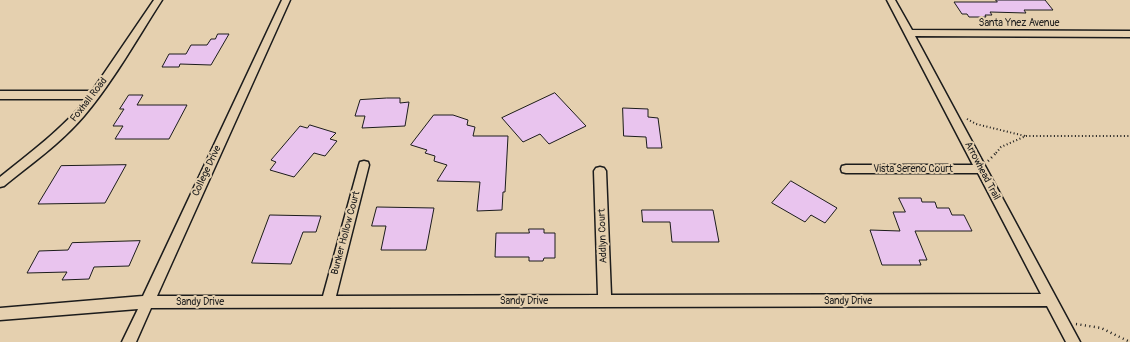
<!DOCTYPE html>
<html>
<head>
<meta charset="utf-8">
<style>
	body { margin:0 }
	canvas { display:block; background:#e5d0af }
</style>
</head>
<body>
<canvas width="1130" height="342"></canvas>
<script>
const g = document.querySelector('canvas').getContext('2d');
g.lineJoin = 'round';
function fillPath(path, color) { g.fillStyle = color; g.fill(path, 'evenodd'); }
function stroke(path, color, width, dash) { g.strokeStyle = color; g.lineWidth = width; g.lineCap = dash ? 'butt' : 'round'; g.setLineDash(dash || []); g.stroke(path); }
function label(font, color, halo, rows, align = 'center') {
  g.font = font + ' Pangolin,sans-serif'; g.lineWidth = 4; g.setLineDash([]); g.textBaseline = 'middle'; g.strokeStyle = halo; g.fillStyle = color; for (const [text, x, y, turn = 0] of rows) {
    g.save(); g.translate(x, y); g.rotate((+turn || 0) * Math.PI / 180); g.textAlign = isNaN(turn) ? turn : align; if (halo) g.strokeText(text, 0, 0); g.fillText(text, 0, 0); g.restore();
  }
}
const building = new Path2D(`
	M 996,0 L 1045,0 L 1053,10 L 1024,10 L 1026,13 L 990,12 L 992,15 L 985,15 L 986,17 L 969,17 L 967,14 L 962,14 L 954,2 L 997,2 Z
	M 218,34 L 229,34 L 211,65 L 180,64 L 179,67 L 162,67 L 169,54 L 186,54 L 191,45 L 207,45 L 211,39 L 215,39 Z
	M 555,93 L 586,126 L 549,144 L 540,134 L 523,142 L 502,118 Z
	M 129,95 L 143,95 L 137,105 L 187,105 L 169,139 L 115,139 L 123,126 L 113,126 L 124,109 L 120,109 Z
	M 387,98 L 400,98 L 400,103 L 409,102 L 405,126 L 362,128 L 365,116 L 355,116 L 360,100 Z
	M 623,108 L 648,109 L 648,117 L 658,118 L 662,148 L 647,148 L 646,137 L 624,136 Z
	M 434,115 L 453,115 L 468,120 L 467,125 L 475,127 L 473,136 L 508,136 L 505,192 L 503,192 L 502,210 L 477,211 L 480,182 L 437,181 L 447,165 L 434,161 L 435,156 L 425,153 L 427,150 L 411,145 Z
	M 310,125 L 336,133 L 330,139 L 337,141 L 325,156 L 314,153 L 294,177 L 270,170 L 276,162 L 271,160 L 300,126 L 307,128 Z
	M 126,165 L 105,203 L 38,204 L 61,166 Z
	M 791,181 L 837,208 L 825,223 L 811,215 L 805,222 L 772,203 Z
	M 899,198 L 921,198 L 922,202 L 935,202 L 937,208 L 949,208 L 952,215 L 964,215 L 972,231 L 915,231 L 927,260 L 919,260 L 921,265 L 882,265 L 870,230 L 900,231 L 893,212 L 905,212 Z
	M 377,207 L 434,208 L 426,250 L 381,250 L 386,226 L 372,226 Z
	M 642,210 L 713,210 L 719,242 L 672,242 L 670,222 L 643,222 Z
	M 270,215 L 321,216 L 316,232 L 303,232 L 291,264 L 252,263 Z
	M 529,229 L 544,229 L 544,233 L 555,233 L 555,258 L 544,258 L 543,261 L 529,261 L 529,257 L 495,257 L 496,233 L 529,233 Z
	M 140,241 L 129,266 L 94,267 L 89,279 L 62,280 L 67,272 L 27,273 L 39,251 L 68,250 L 72,243 Z`);
const pathFar1 = new Path2D(`
	M 967,119 L 976,124 L 1025,136
	M 996,153 L 1001,147 L 1026,136 L 1130,136`);
const path = new Path2D(`
	M 988,161 L 997,152
	M 1076,324 L 1101,328 L 1130,342`);
const street = new Path2D(`
	M 154,0 L 162,0 C 138,37 113,82 84,116 C 61,143 31,164 4,186 L 0,187 L 0,177 C 31,152 62,129 87,99 L 0,99 L 0,91 L 92,91 Z
	M 282,0 L 290,0 L 157,296 L 323,296 L 359,165 L 360,162 L 364,161 L 368,162 L 369,165 L 336,296 L 598,295 L 594,171 L 596,168 L 600,167 L 604,168 L 606,171 L 611,295 L 1041,294 L 978,173 L 846,173 L 842,172 L 841,169 L 842,166 L 846,165 L 973,165 L 887,0 L 895,0 L 912,30 L 1130,31 L 1130,37 L 915,36 L 1080,342 L 1066,342 L 1047,306 L 151,308 L 136,342 L 122,342 L 138,309 L 0,320 L 0,308 L 143,296 Z`);
const streetNames = [
	["Santa Ynez Avenue",1019,23],
	["Foxhall Road",89,100,-52],
	["Vista Sereno Court",913,169],
	["College Drive",207,171,-65],
	["Arrowhead Trail",982,171,62],
	["Bunker Hollow Court",346,233,-75],
	["Addlyn Court",603,236,-92],
	["Sandy Drive",524,301],
	["Sandy Drive",848,301],
	["Sandy Drive",200,302]
];
fillPath(building, '#e9c4ee');
stroke(building, '#1c1c1c', 1);
stroke(street, '#1c1c1c', 3);
stroke(pathFar1, '#1c1c1c', 2, [1, 2.5]);
stroke(path, '#1c1c1c', 2.5, [1, 3.5]);
fillPath(street, '#e5d0af');
label('10px', '#1c1c1c', '#e5d0af', streetNames);
</script>
</body>
</html>
